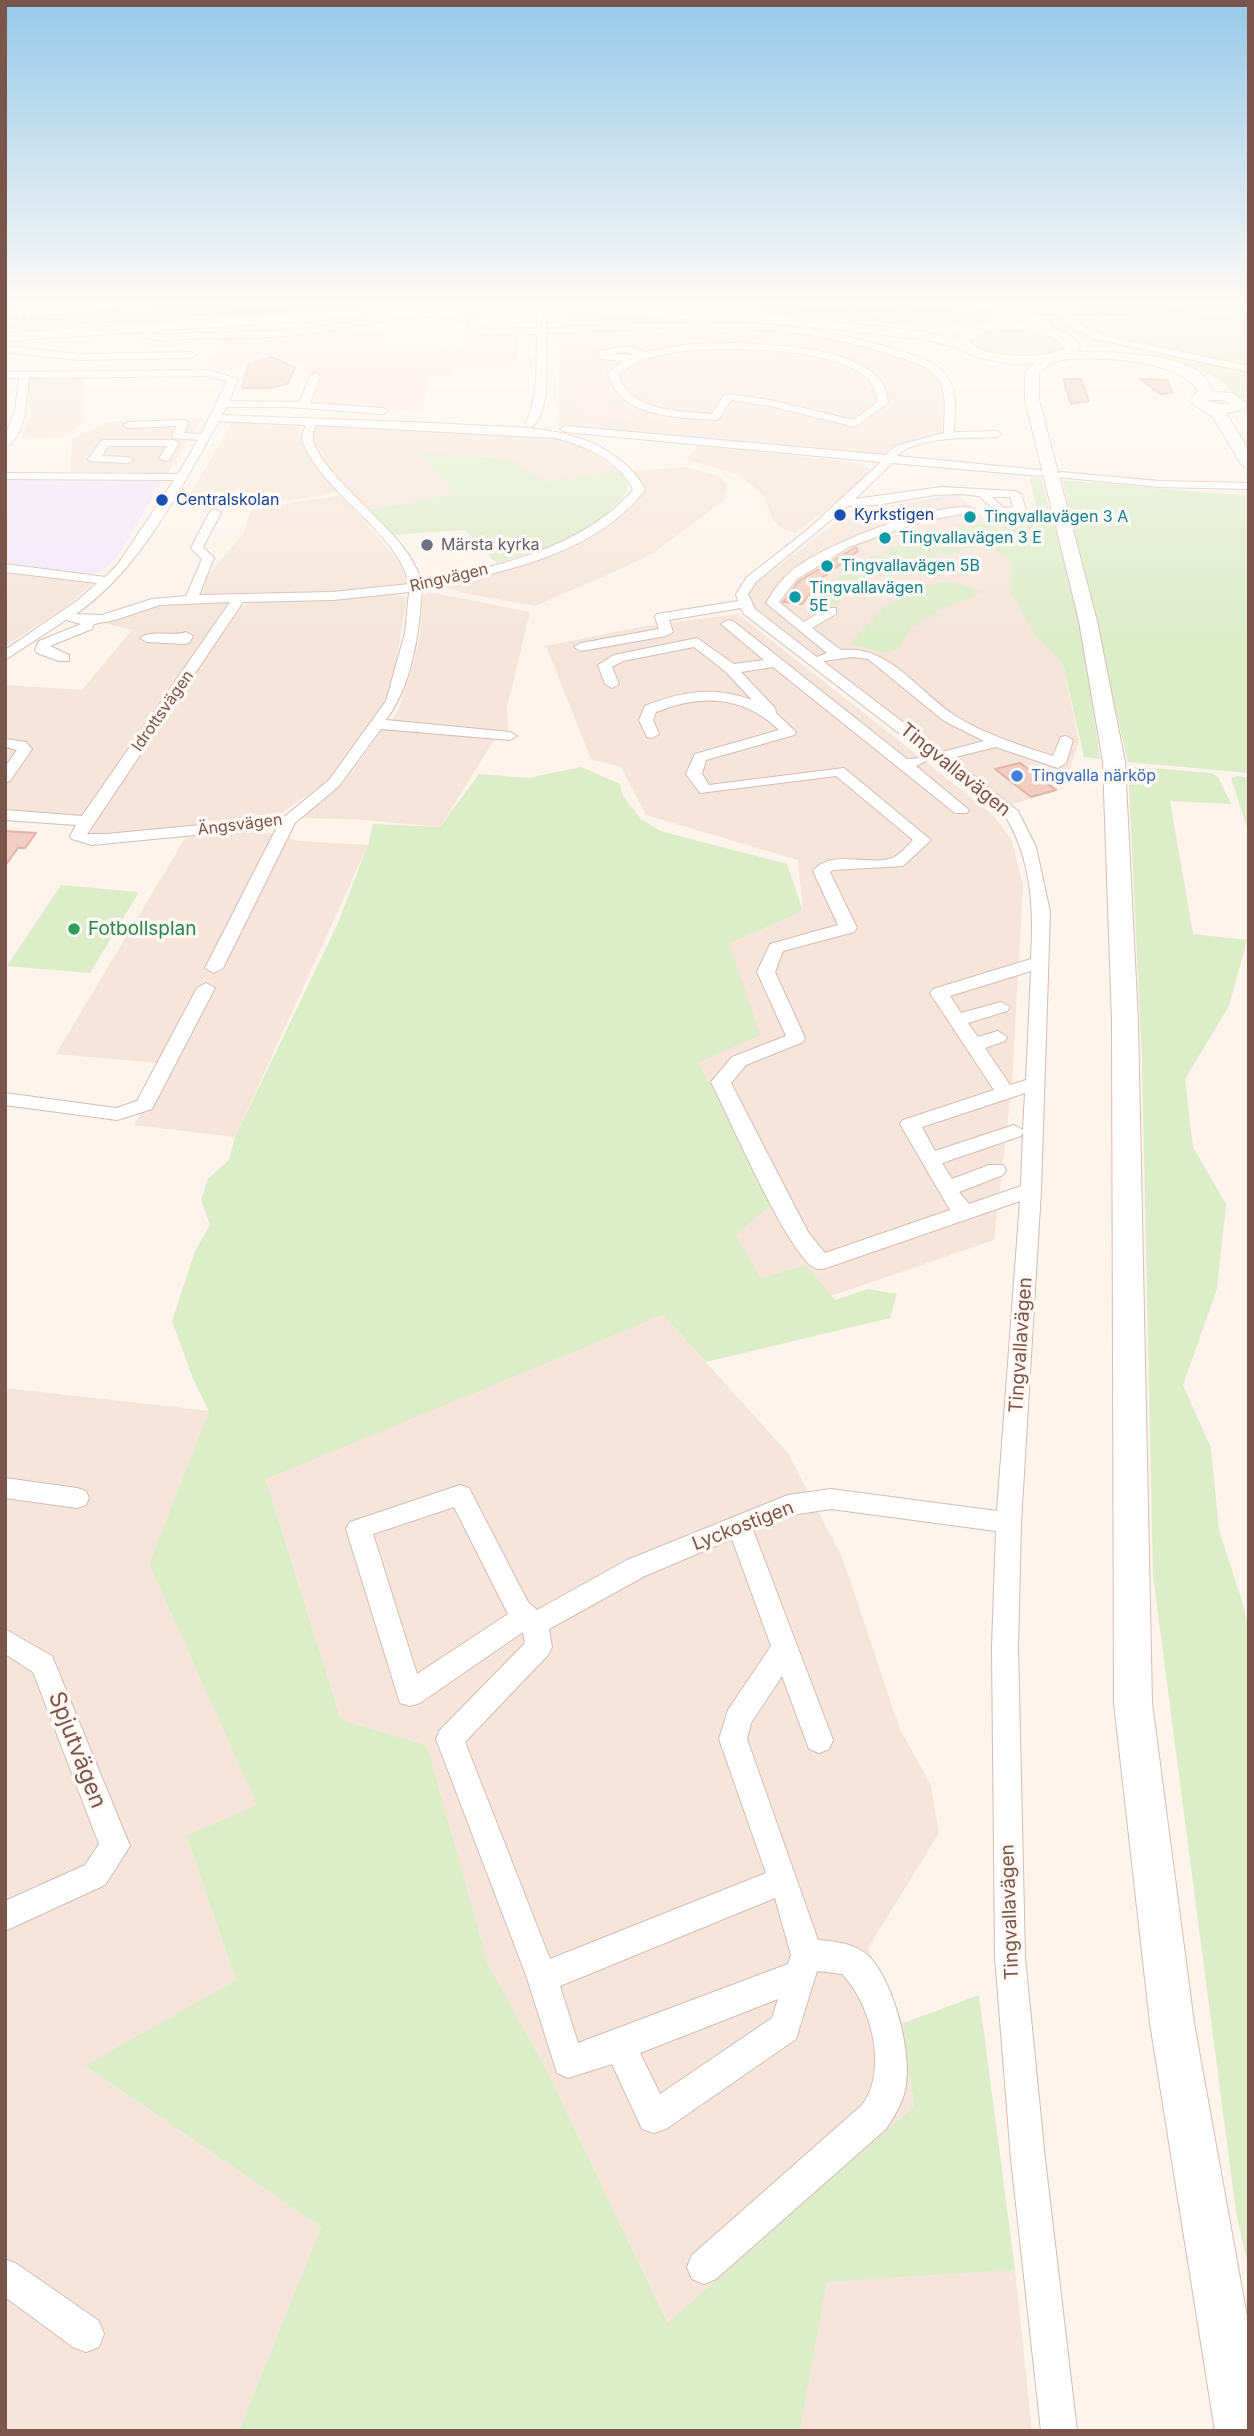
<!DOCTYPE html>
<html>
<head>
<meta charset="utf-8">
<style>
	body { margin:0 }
	#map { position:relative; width:1254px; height:2436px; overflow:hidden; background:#fdf4ec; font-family:Inter,sans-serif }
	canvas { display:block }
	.frame { position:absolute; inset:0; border:7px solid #7a564d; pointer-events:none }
</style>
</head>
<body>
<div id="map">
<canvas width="1254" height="2436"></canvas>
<div class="frame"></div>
</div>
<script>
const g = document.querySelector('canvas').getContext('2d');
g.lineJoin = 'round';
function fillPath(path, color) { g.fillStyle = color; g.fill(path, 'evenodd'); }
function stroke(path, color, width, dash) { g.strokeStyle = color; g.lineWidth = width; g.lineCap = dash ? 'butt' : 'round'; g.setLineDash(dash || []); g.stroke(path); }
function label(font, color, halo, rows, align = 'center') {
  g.font = font + ' Inter,sans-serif'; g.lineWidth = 7; g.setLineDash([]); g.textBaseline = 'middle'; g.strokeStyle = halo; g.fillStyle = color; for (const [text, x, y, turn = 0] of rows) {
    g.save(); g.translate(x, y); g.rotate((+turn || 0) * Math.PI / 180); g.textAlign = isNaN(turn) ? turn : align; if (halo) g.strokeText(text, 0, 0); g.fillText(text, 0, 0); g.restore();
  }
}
const residential = new Path2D(`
	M 708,327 L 790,331 L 833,336 L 915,362 L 932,372 L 939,379 L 945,396 L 945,434 L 901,444 L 893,449 L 888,457 L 558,426 L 560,332 Z
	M 35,377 L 84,378 L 83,423 L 63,437 L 22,438 L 30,417 L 28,380 Z
	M 201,419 L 168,473 L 70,472 L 72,439 L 105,423 L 111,421 Z
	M 233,421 L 300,426 L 304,447 L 339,492 L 250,507 L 189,504 L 191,493 Z
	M 323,424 L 539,435 L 579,444 L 619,471 L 545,481 L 512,461 L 467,454 L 421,455 L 456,494 L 367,510 L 329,468 L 313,446 L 313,428 Z
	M 699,445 L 860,463 L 872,470 L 870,476 L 795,533 L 780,527 L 773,520 L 764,496 L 739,475 L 686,459 Z
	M 686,467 L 719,476 L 727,485 L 724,500 L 655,552 L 621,569 L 535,606 L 468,594 L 447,588 L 440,582 L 534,560 L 568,548 L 617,520 L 639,500 L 645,486 L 633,471 Z
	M 957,494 L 985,519 L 997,518 L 1012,542 L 1037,638 L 1063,664 L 1079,742 L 1063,788 L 1011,805 L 749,603 L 749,593 L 755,584 L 831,526 L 858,514 L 890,506 Z
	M 341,495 L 399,561 L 409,577 L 409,582 L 402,587 L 246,597 L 198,596 L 206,577 L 243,534 L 251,510 Z
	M 5,573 L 95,582 L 66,607 L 5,646 Z
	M 429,592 L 530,612 L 507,707 L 508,733 L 391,722 L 399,708 L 413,666 L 420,634 L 423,596 Z
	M 392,594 L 407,597 L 393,680 L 384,704 L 369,728 L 325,783 L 283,812 L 267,818 L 100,836 L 90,833 L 91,819 L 243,605 L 256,601 Z
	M 167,603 L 229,603 L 83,816 L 5,810 L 5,685 L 82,690 L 132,630 L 100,622 Z
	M 738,614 L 993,815 L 1012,840 L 1023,886 L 1012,1082 L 994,1240 L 831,1296 L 806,1265 L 761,1278 L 734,1235 L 774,1201 L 697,1063 L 729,944 L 803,911 L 798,860 L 646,815 L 621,767 L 591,759 L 546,646 L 645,626 Z
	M 385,726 L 496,737 L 440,827 L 353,819 L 298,818 L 343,783 Z
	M 233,832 L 270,833 L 299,841 L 368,845 L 235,1137 L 134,1125 L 171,1064 L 56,1054 L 187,835 Z
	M 663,1315 L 787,1452 L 842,1557 L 900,1729 L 931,1786 L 939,1833 L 868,1948 L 903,2023 L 914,2106 L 669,2324 L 546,2069 L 488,1964 L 427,1745 L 341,1720 L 266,1478 Z
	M 5,1388 L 209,1411 L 149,1564 L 257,1805 L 186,1837 L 236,1980 L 86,2067 L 321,2227 L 239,2431 L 5,2431 Z
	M 1015,2270 L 1032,2431 L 800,2431 L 827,2282 Z`);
const commercial = new Path2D(`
	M 567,311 L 707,317 L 704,325 L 561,330 Z
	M 328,329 L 385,329 L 381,350 L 465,349 L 468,335 L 519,334 L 517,366 L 455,367 L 453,376 L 429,376 L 423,413 L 299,401 L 309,368 L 265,354 L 238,370 L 206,370 L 223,334 Z
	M 604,389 L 606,409 L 668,416 L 647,424 L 580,415 L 580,390 Z`);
const industrial = new Path2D(`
	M 957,494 L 961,498 L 895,509 L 856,521 L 849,518 L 890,506 Z`);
const education = new Path2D(`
	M 5,479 L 164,479 L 115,560 L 102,570 L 89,575 L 5,565 Z`);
const green = new Path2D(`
	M 5,302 L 100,302 L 101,303 L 5,313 Z
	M 227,302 L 463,302 L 5,330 L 5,322 L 111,311 Z
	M 592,302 L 798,302 L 950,306 L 988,309 L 994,314 L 988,321 L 977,325 L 934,328 L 760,312 L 750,307 Z
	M 1067,302 L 1249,302 L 1249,365 L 1094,332 L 1081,325 L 1077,318 L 1104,320 L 1124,318 L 1121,314 L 1075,313 Z
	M 1036,316 L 1060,317 L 1070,328 L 1097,338 L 1232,366 L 1249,371 L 1249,399 L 1236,396 C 1211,359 1122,350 1080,337 C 1066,333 1046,327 1036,316 Z
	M 1018,328 L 1054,335 L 1067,347 C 1047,365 989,358 969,342 L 969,339 L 982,331 Z
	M 467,454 L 512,461 L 545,481 L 619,471 L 627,480 L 628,488 L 622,499 L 586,532 L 543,550 L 496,563 L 465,530 L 394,535 L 367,510 L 455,494 L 420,455 Z
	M 1030,478 L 1041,478 L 1080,619 L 1100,759 L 1084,757 L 1063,664 L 1037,638 L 1010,591 L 1011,562 L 992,546 L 993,540 L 1005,532 L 999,521 L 1038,516 Z
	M 1062,480 L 1249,496 L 1249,773 L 1128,762 Z
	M 987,523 L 996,527 L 998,531 L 983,546 L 912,561 L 881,552 C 916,537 949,528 987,523 Z
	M 875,555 L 907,563 L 866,580 L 828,609 L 811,606 C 829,581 848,569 875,555 Z
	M 952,582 L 985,592 L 941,609 L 911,629 L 898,649 L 886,653 L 850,644 C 883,608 898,585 952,582 Z
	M 1128,766 L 1211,773 L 1218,777 L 1231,804 L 1170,801 L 1193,934 L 1247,940 L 1229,1006 L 1185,1079 L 1193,1147 L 1226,1204 L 1217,1289 L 1183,1385 L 1211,1448 L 1219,1530 L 1243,1604 L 1249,1631 L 1249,2271 L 1236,2212 L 1153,1576 L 1142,1061 Z
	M 581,767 L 620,784 L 623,796 L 641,819 L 660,831 L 787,864 L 803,911 L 729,944 L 760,1035 L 698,1063 L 775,1201 L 735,1235 L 761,1278 L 806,1265 L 835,1300 L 868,1289 L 897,1294 L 890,1318 L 706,1362 L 663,1315 L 266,1479 L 341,1720 L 427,1745 L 488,1964 L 546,2069 L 668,2323 L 914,2106 L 903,2023 L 979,1995 L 1015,2270 L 827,2282 L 800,2431 L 239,2431 L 321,2227 L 85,2066 L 236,1980 L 186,1836 L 257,1805 L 149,1564 L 209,1411 L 194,1381 L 172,1321 L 195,1251 L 210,1225 L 201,1200 L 208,1179 L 229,1160 L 235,1137 L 338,923 L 368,845 L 373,824 L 440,827 L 479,774 L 528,778 Z
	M 1238,776 L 1249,778 L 1249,834 L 1231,778 Z
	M 61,885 L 139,892 L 90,973 L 7,966 Z`);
const water = new Path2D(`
	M 933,310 L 964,314 L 963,316 L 950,320 L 921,314 L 902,319 L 872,319 L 847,313 L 864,311 L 903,313 Z`);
const stream = new Path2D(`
	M 1140,302 L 1196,316 L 1249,323
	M 773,307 L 854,313
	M 958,314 L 992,312
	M 1031,314 L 1056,315
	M 1073,315 L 1126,315 L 1130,313 L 1124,305 L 1125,302
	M 157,317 L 394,302`);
const building = new Path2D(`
	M 271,357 L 295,367 L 288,384 L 270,388 L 242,388 L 249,364 Z
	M 1063,379 L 1081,379 L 1089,401 L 1071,404 Z
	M 1140,379 L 1167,380 L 1173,393 L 1160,394 Z
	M 856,547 L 858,551 L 823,577 L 802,604 L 783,602 L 799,581 Z
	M 1020,763 L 1056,790 L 1031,797 L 995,769 Z
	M 5,831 L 36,833 L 25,848 L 18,848 L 5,866 Z`);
const street = new Path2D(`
	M 537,302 L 546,302 L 546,328 C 662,323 782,312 894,349 C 911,355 935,360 946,375 C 958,391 955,413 954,432 L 997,431 L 1002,434 L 997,437 C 971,438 916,436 897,456 L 1040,470 L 1046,473 L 1040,476 L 892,463 L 855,499 L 941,487 L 1015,491 L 1021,494 L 1026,510 L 1020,514 L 1001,516 L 979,496 L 961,494 L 934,495 L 877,505 L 848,506 L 756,582 L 748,594 L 755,609 L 817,657 L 827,653 L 766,603 C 772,593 780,581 789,573 C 819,546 934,501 974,508 L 974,512 L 922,521 L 849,547 L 797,579 L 779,602 L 804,622 L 826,608 L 836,608 L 836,614 L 812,628 L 841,650 C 888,644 918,691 954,715 C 984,734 1019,745 1053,756 L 1061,737 L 1066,736 L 1073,740 L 1066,763 L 1058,768 L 996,747 L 951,758 L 1018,811 L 1036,847 L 1050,912 L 1041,1190 L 1021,1523 L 1018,1647 L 1025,1957 L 1045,2159 L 1077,2431 L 1041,2431 L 1011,2159 L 995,1957 L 992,1647 L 996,1531 L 831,1509 L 791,1515 L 753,1530 L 833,1740 L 829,1749 L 819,1753 L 809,1749 L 782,1676 L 751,1723 L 747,1739 L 818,1940 C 833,1941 852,1943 865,1953 C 892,1974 912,2051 906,2085 C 904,2100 895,2116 886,2129 L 716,2279 L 704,2284 L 692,2279 L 687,2267 L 692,2255 L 862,2105 C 889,2070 871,2004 842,1974 L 817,1971 L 796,2039 L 666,2129 L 654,2133 L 642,2129 L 612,2064 L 568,2078 L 557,2073 L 527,1978 L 436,1739 L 440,1730 L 525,1643 L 523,1632 L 420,1703 L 410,1706 L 400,1703 L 346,1529 L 350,1522 L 359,1519 L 460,1485 L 469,1488 L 528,1602 L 537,1610 L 627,1560 L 788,1495 L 831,1489 L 997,1511 L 1020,1201 L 829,1267 C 824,1269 818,1270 813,1267 C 785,1248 730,1119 711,1082 L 732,1057 L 786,1036 L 757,972 L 770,944 L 838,925 L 813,871 C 832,848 868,867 892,858 C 899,856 908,845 913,840 L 836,776 L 700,793 L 686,774 L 695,754 L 779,730 C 743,695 700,694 656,712 L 653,720 L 659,734 L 652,738 L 647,737 L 639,720 L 645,706 C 682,691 714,686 752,700 L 726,672 L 694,647 L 623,661 L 612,667 L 619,684 L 612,688 L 605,684 L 598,665 L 614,655 L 697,638 L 734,664 L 764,660 L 721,624 L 728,620 L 733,621 L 907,759 L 923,758 L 926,761 L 916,766 L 969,810 L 967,813 L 955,813 L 773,667 L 741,672 L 775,708 L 776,713 L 796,732 L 794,735 L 706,760 L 702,774 L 709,785 L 844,768 L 931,840 L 903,866 L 833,870 L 830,872 L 857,928 L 854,932 L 783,951 L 775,972 L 805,1038 L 803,1042 L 746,1065 L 731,1083 L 808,1232 L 825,1253 L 950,1210 L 900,1124 L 903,1120 L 994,1090 L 930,993 L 933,989 L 1031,959 C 1034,909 1032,859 1004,814 L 744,614 L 741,608 L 669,620 L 673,632 L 666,636 L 581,651 L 574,647 L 581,643 L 659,629 L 655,617 L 657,614 L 738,601 L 736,594 L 747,577 L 807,530 L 881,462 L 565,432 L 560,429 L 565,426 L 886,455 L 895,446 L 944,433 C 944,416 949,391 936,376 C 925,364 904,359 889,354 C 779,317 660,328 546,333 C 546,355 552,417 530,428 L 525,425 C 539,396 536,365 537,334 L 488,335 L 470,330 L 468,322 C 411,307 354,330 298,335 C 252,339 204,338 158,340 L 145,338 L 138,324 L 146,322 L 152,334 L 158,334 C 204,333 251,333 297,329 C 359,325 413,302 476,318 L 478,326 L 488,329 L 537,328 ZM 992,497 L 1010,497 L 1013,507 L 1004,508 ZM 852,657 L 868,659 L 944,721 L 984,741 L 942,752 L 823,661 ZM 1031,971 L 1026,1080 L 1010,1085 L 985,1048 L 1005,1041 L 1007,1037 L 998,1031 L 978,1037 L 968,1023 L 1007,1011 L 1010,1007 L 1001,1002 L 961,1013 L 950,996 ZM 1025,1093 L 1023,1130 L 1014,1125 L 935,1151 L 922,1127 ZM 1023,1132 L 1021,1186 L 969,1204 L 959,1192 L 1003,1175 L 1006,1170 L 1003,1165 L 989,1165 L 952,1179 L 942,1163 L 1021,1136 ZM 454,1507 L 508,1614 L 417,1674 L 373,1534 ZM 732,1539 L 771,1646 L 728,1710 L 719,1739 L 766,1873 L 550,1959 L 465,1742 L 548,1655 L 552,1647 L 549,1629 L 645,1576 ZM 775,1898 L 791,1955 L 788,1964 L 578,2043 L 560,1986 ZM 778,1999 L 772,2018 L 660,2094 L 640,2053 Z
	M 1054,302 L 1063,302 L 1078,324 L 1102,335 L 1249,366 L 1249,372 L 1096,339 L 1072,328 Z
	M 740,343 C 777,345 866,348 884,387 C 886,392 887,398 888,403 L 855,427 L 770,406 L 731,400 L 719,419 L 715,420 C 676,417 620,418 608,373 L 624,361 L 602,359 L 598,352 L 626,346 L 646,352 L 690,344 ZM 690,350 C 732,348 850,346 873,386 C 876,390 876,397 878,402 L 853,420 L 770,400 L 728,394 L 724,395 L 712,414 C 679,411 629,412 618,374 C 641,358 663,353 690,350 ZM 625,352 L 636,355 L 609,354 Z
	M 5,346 L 78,354 L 191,352 L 196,355 L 191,358 L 78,360 L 5,352 Z
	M 208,370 L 238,379 L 229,401 L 300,402 L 310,376 L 315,373 L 320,376 L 310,403 L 383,408 L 388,411 L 383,414 L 288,407 L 226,407 L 222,415 C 304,419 386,420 468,425 C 505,427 544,426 579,438 C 603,445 636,467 645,490 C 594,556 499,573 422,589 C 419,634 413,683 386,720 L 510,732 L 517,736 L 510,740 L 381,729 L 339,786 L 295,823 L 223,968 L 214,973 L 205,968 L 277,827 L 92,845 L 72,839 L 70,836 L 76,825 L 5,820 L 5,810 L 82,816 L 230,602 L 160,605 L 115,620 L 94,624 L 92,629 L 50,646 L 69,655 L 69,661 L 59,661 L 37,653 L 35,650 L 39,641 L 81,624 L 66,620 L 5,660 L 5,650 L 78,600 L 97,583 L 5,572 L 5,564 L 105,577 L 118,564 L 174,480 L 5,479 L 5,473 L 178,474 L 198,440 L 173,438 L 172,436 L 177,426 L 128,428 L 123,425 L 128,422 L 184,420 L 189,423 L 184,433 L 201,434 L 227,381 L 208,376 L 29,378 C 26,400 27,436 5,447 L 5,436 L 15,411 L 19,378 L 5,378 L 5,372 ZM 219,421 L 306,425 C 303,432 300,437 304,445 C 324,493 400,535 409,584 L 333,592 L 199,595 L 214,558 L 203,547 L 221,513 L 215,509 L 209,513 L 191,548 L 202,559 L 186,596 L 152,599 L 102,615 L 76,614 C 142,568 179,490 219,421 ZM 316,425 L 555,438 C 581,444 622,462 633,490 C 580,550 497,566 421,582 C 412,536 334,489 315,446 C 311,438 313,432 316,425 ZM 409,592 L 405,633 L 386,701 L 329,780 L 284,817 L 107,834 L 87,834 L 243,602 L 333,600 Z
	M 105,440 L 174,440 L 179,443 L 169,460 L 165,461 L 159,458 L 167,446 L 108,446 L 102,456 L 128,457 L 134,460 L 128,463 L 90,461 L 88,459 L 101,441 Z
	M 1061,472 L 1159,481 L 1249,483 L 1249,489 L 1159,487 L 1057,477 L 1055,475 Z
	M 186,632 L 193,636 L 189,643 L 184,644 L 147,642 L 140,638 C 152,629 173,637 186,632 Z
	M 5,739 L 26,742 L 32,749 L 10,781 L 5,783 L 5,767 L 17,750 L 5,747 Z
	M 206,983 L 215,988 L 152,1109 L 117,1120 L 5,1105 L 5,1093 L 116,1108 L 137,1101 L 197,988 Z
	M 5,1478 L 77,1488 L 86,1491 L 89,1498 L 86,1505 L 77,1508 L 5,1498 Z
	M 5,1629 L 52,1656 L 130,1846 L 105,1885 L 5,1931 L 5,1901 L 85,1865 L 99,1844 L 33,1672 L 5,1654 Z
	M 5,2259 L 17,2264 L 99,2321 L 104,2334 L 99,2347 L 86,2352 L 73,2347 L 5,2297 Z`);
const secondary = new Path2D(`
	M 1000,302 L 1014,302 L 1051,323 L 1051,328 L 1070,335 L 1080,346 L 1077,352 C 1110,352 1181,352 1205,377 C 1208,381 1210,387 1213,392 L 1232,393 L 1248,404 L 1242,410 L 1226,413 L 1249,451 L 1249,469 L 1241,464 L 1213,417 L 1192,403 L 1190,400 L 1198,391 C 1181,360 1090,354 1057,361 C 1051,363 1045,369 1039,373 L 1039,400 L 1097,621 L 1125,762 L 1138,1021 L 1152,1703 L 1194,2023 L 1249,2328 L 1249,2431 L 1215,2431 L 1150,2023 L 1114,1703 L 1112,1021 L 1103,762 L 1079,621 L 1025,400 L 1025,372 L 1035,363 L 1013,364 L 980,358 L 952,346 L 921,339 L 782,324 L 522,311 L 335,319 L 5,341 L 5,333 L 335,311 L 522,303 L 782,316 L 921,331 L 955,339 C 974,319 1007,321 1031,324 L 1014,315 ZM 1001,330 C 1023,330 1049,330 1066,347 C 1051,360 979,360 969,340 L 986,332 ZM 1207,400 L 1224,400 L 1230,404 L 1219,404 Z`);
const rail = new Path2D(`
	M 5,319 L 204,302`);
const markers = [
	[162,500,7,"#1a4fb4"],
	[840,515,7,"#1a4fb4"],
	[970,517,7,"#0f9aa8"],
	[885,538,7,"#0f9aa8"],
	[427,545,7,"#6b7280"],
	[827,566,7,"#0f9aa8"],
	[795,597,7,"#0f9aa8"],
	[1017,776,7,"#3f7fe0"],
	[74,929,7,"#2e9e5b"]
];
const farTransitnames = [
	["Centralskolan",176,500],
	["Kyrkstigen",854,515]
];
const farCulturenames = [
	["Tingvallavägen 3 A",984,517],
	["Tingvallavägen 3 E",899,538],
	["Tingvallavägen 5B",841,566],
	["Tingvallavägen",809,588],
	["5E",809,606]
];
const farWorshipnames = [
	["Märsta kyrka",441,545]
];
const farStreetnames = [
	["Ringvägen",449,578,-13],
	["Idrottsvägen",163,711,-55],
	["Ängsvägen",240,825,-7]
];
const farShopnames = [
	["Tingvalla närköp",1031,776]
];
const streetNames = [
	["Tingvallavägen",955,770,39],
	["Tingvallavägen",1021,1345,-86],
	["Lyckostigen",743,1526,-21],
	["Tingvallavägen",1010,1912,-92]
];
const leisureNames = [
	["Fotbollsplan",88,929]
];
const nearStreetnames = [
	["Spjutvägen",77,1750,69]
];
fillPath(residential, '#f5e5da');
fillPath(commercial, '#fde4e0');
fillPath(industrial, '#ede5e1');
fillPath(education, '#f1e8fa');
fillPath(green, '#ddecc9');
fillPath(water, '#bfe8e7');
stroke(water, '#a5dad9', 2);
stroke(stream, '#a5dad9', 2.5);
fillPath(building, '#f3cfc3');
stroke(building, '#e5b2a4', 2);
stroke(street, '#d3bcb3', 2);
stroke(secondary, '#d8bdb3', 2);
fillPath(street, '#fff');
fillPath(secondary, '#fff');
stroke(rail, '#b5a8c9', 2.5, [5, 3.5]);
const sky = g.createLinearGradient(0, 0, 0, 643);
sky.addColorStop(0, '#97c9e8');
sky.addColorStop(0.47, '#fefaf6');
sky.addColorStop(1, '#fefaf600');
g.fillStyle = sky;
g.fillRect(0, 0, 1254, 643);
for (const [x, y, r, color] of markers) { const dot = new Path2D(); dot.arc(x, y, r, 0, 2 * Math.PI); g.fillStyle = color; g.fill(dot); stroke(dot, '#fff8f3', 2.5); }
label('16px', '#164399', '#fff8f3', farTransitnames, 'left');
label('16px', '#0d838f', '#fff8f3', farCulturenames, 'left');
label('16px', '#5b616d', '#fff8f3', farWorshipnames, 'left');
label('16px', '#7a564d', '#fff8f3', farStreetnames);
label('16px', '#366cbe', '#fff8f3', farShopnames, 'left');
label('19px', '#7a564d', '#fff8f3', streetNames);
label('19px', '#27864d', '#fff8f3', leisureNames, 'left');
label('23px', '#7a564d', '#fff8f3', nearStreetnames);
</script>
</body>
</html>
